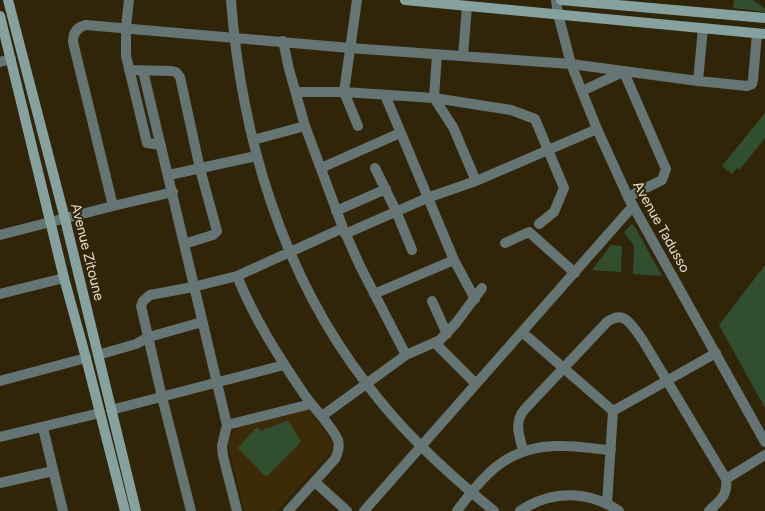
<!DOCTYPE html>
<html>
<head>
<meta charset="utf-8">
<style>
	body { margin:0 }
	canvas { display:block; background:#312509 }
</style>
</head>
<body>
<canvas width="765" height="511"></canvas>
<script>
const g = document.querySelector('canvas').getContext('2d');
g.lineJoin = 'round';
function fillPath(path, color) { g.fillStyle = color; g.fill(path, 'evenodd'); }
function stroke(path, color, width, dash) { g.strokeStyle = color; g.lineWidth = width; g.lineCap = dash ? 'butt' : 'round'; g.setLineDash(dash || []); g.stroke(path); }
function label(font, color, halo, rows, align = 'center') {
  g.font = font + ' Figtree,sans-serif'; g.lineWidth = 4; g.setLineDash([]); g.textBaseline = 'middle'; g.strokeStyle = halo; g.fillStyle = color; for (const [text, x, y, turn = 0] of rows) {
    g.save(); g.translate(x, y); g.rotate((+turn || 0) * Math.PI / 180); g.textAlign = isNaN(turn) ? turn : align; if (halo) g.strokeText(text, 0, 0); g.fillText(text, 0, 0); g.restore();
  }
}
const built = new Path2D(`
	M 309,409 L 335,446 L 277,511 L 245,511 L 227,440 L 239,427 Z`);
const green = new Path2D(`
	M 734,0 L 753,0 L 765,9 L 765,12 L 733,8 Z
	M 765,113 L 765,138 L 739,170 L 737,168 L 732,174 L 722,166 Z
	M 632,224 L 635,227 L 662,276 L 633,274 L 634,246 L 624,232 Z
	M 611,245 L 622,246 L 621,272 L 592,270 Z
	M 765,265 L 765,408 L 719,325 Z
	M 288,420 L 301,442 L 266,477 L 238,448 L 257,427 L 261,431 Z`);
const minor = new Path2D(`
	M 129,0 L 126,27 L 126,56 L 147,143 L 161,145
	M 231,0 C 241,136 282,274 366,383 C 402,432 447,473 494,511
	M 357,0 L 344,92 L 358,126
	M 283,41 L 289,69 L 305,126 L 343,228 L 360,266 L 406,355
	M 437,54 L 434,98 L 453,127 L 476,181
	M 463,56 L 467,6
	M 0,62 L 11,59
	M 129,70 L 172,71 L 176,72 L 180,77 L 200,169 L 217,231 L 213,235 L 184,244
	M 143,71 L 227,425 L 222,446 L 223,456 L 237,511
	M 698,81 L 703,28
	M 582,91 L 625,71 L 626,77 L 666,169 L 662,180 L 628,197
	M 296,92 L 344,92 L 434,98 L 511,110 L 535,119 L 564,188 L 554,212 L 539,224
	M 385,95 L 454,260 L 475,299
	M 253,140 L 305,126
	M 321,168 L 400,133
	M 375,168 L 396,211 L 412,250
	M 169,175 L 256,156
	M 113,206 L 173,192
	M 336,211 L 386,189
	M 345,234 L 427,198 L 476,181 L 597,129
	M 0,235 L 113,206 L 73,42 C 73,33 77,27 86,25 L 350,48 L 571,64 L 698,81 L 747,86 L 752,84 L 753,80 L 757,34
	M 505,243 L 529,232 L 575,273
	M 237,276 C 254,318 278,356 304,394 C 314,409 330,423 338,440 C 340,447 338,453 335,459 L 288,511
	M 0,294 L 64,278
	M 374,294 L 454,260
	M 432,301 L 447,334
	M 522,332 L 613,411
	M 435,343 L 476,384
	M 98,355 L 136,344 L 149,337 L 202,322
	M 0,381 L 86,358
	M 111,410 L 284,365
	M 613,411 L 716,353
	M 322,416 L 406,355 L 440,340 L 456,323 L 482,288
	M 227,425 L 311,404
	M 43,428 L 63,511
	M 0,437 L 100,413
	M 523,450 C 519,435 514,423 524,410 L 607,322 C 625,309 632,326 642,339 L 726,479 C 728,496 720,500 709,511
	M 726,479 L 765,455
	M 315,482 L 347,511
	M 0,483 L 53,471
	M 607,504 L 613,411
	M 191,511 L 162,397 L 141,306 L 143,301 L 150,295 L 193,287 L 237,276 L 343,228
	M 364,511 L 633,206
	M 457,511 C 486,471 511,444 564,446 C 579,446 595,449 611,450
	M 520,511 C 551,490 588,490 619,511`);
const tertiary = new Path2D(`
	M 556,0 L 558,14 L 571,64 L 597,129 L 628,197 L 765,442`);
const secondary = new Path2D(`
	M 8,0 L 65,219 L 136,511
	M 405,0 L 765,34
	M 561,0 L 765,18
	M 0,16 L 64,278 L 86,358 L 125,511`);
const streetNames = [
	["Avenue Tadusso",661,227,61],
	["Avenue Zitoune",87,252,76]
];
fillPath(built, '#3b2c07');
fillPath(green, '#314f2e');
stroke(minor, '#647573', 10);
stroke(tertiary, '#647573', 10);
stroke(secondary, '#86a29e', 10);
label('14px', '#e9e1d1', '#312509', streetNames);
</script>
</body>
</html>
